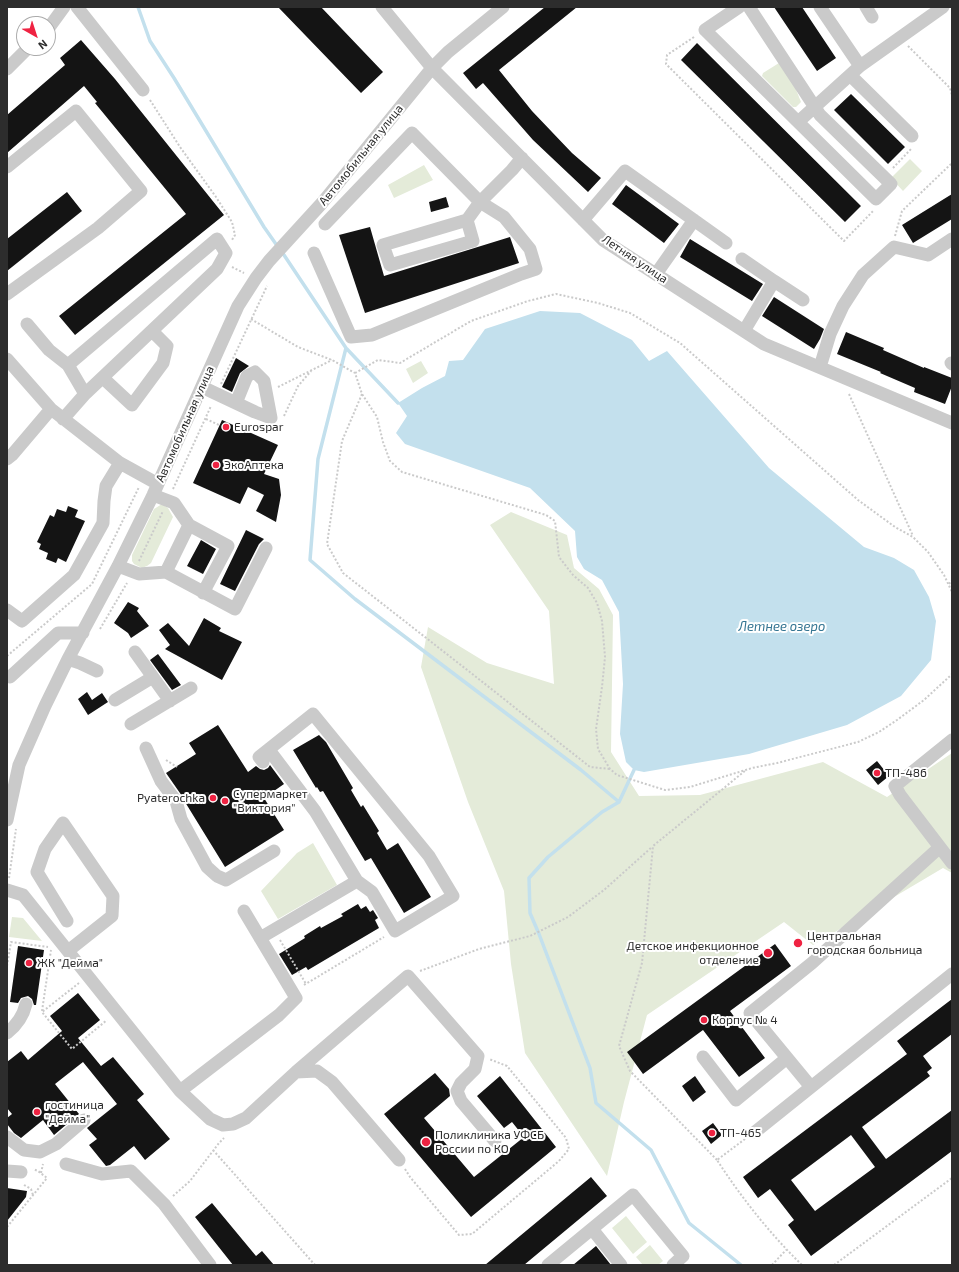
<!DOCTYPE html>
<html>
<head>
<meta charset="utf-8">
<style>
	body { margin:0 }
	#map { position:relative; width:959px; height:1272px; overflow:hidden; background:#fff; font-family:"Exo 2",sans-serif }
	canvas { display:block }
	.frame { position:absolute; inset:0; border:8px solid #2d2d2d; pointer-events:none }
	.north { position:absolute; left:16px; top:16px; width:40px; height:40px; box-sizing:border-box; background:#fff; border:1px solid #ababab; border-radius:50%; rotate:141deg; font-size:11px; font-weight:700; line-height:16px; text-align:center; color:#2d2d2d }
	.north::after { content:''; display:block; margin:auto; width:14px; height:18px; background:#ef2342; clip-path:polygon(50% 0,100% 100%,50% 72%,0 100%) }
</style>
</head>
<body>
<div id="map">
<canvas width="959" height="1272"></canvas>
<div class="frame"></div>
<div class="north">N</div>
</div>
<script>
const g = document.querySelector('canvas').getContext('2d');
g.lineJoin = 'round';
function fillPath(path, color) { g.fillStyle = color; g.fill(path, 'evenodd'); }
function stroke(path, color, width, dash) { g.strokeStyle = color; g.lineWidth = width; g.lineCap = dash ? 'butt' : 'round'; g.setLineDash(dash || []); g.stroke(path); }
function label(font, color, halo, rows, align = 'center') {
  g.font = font + ' "Exo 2",sans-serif'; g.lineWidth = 4; g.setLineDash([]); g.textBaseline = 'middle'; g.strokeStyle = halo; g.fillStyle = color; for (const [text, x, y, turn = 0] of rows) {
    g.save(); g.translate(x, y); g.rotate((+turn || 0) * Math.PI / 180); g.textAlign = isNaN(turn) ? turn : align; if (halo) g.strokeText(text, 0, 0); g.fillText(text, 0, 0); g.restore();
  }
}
const green = new Path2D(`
	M 779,63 L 793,82 L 801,102 L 796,107 L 793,107 L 762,76 L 763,73 Z
	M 910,159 L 922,171 L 903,191 L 891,178 Z
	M 424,165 L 433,180 L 394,198 L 388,185 Z
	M 421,361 L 428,373 L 413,383 L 406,369 Z
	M 162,504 L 168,508 L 173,517 L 151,563 L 147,566 L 142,568 L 134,564 L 132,561 L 132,555 L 154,509 Z
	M 511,512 L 567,535 L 574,568 L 599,589 L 613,615 L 611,752 L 639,796 L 700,795 L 823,762 L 887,797 L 952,753 L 952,873 L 943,868 L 813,945 L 784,922 L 647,1015 L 624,1102 L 607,1176 L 525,1053 L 511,964 L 504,891 L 468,802 L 421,667 L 428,627 L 487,663 L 554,684 L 549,611 L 490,525 Z
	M 313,843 L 337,885 L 278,919 L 261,891 L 297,853 Z
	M 12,917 L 23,918 L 42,941 L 9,937 Z
	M 626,1216 L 647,1242 L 633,1254 L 612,1228 Z
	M 650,1245 L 663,1261 L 658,1265 L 643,1265 L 636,1257 Z`);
const water = new Path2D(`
	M 540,311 L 580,313 L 632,340 L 649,361 L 667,351 L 769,468 L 864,547 L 894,558 L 914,570 L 929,597 L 936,621 L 931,660 L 901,696 L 847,725 L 749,754 L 644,772 L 634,770 L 626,762 L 620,734 L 623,684 L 619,612 L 602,580 L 584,569 L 577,557 L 575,531 L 530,488 L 405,444 L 396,433 L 407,416 L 398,403 L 422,388 L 445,376 L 449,361 L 463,360 L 485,329 Z`);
const stream = new Path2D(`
	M 138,7 L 150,41 L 174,78 L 264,227 L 278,247
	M 282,252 L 346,348 L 398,403
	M 346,348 L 318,459 L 310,560 L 355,599 L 581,770 L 619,802
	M 634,770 L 619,802 L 602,812 L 548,857 L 529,878 L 530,913 L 539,934 L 590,1068 L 596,1103 L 651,1150 L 689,1223 L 741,1265`);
const building = new Path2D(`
	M 278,7 L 321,7 L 383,72 L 361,93 Z
	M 545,7 L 577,7 L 499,70 L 532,111 L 572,153 L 601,178 L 588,192 L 533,140 L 483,83 L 476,89 L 463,73 Z
	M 774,7 L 802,7 L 836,58 L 817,71 Z
	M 81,40 L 115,79 L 224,215 L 75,335 L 59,316 L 186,214 L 95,103 L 97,102 L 84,86 L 7,153 L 7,115 L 65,65 L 60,58 Z
	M 697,43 L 861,206 L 845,222 L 681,60 Z
	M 851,94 L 905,147 L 888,164 L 834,110 Z
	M 626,185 L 679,224 L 664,243 L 612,204 Z
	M 67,192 L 82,211 L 7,271 L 7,239 Z
	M 952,194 L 952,219 L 913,243 L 902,225 Z
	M 446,197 L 449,207 L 431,212 L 429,202 Z
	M 370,227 L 384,276 L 510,237 L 519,263 L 365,313 L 339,235 Z
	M 690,239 L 763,284 L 752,301 L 680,257 Z
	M 774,297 L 824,329 L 820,339 L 814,349 L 762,316 Z
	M 846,332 L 884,348 L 883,350 L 924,368 L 924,367 L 952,378 L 952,386 L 945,404 L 914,392 L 915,388 L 880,373 L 881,372 L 837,354 Z
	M 236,358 L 249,366 L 240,373 L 232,392 L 222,387 Z
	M 222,420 L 278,445 L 264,474 L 279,479 L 281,495 L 276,522 L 256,511 L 264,495 L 248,487 L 240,504 L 193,483 Z
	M 68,506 L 78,510 L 75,517 L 85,521 L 66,562 L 58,558 L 56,563 L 46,559 L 48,553 L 39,549 L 41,544 L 37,542 L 50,515 L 54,517 L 57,509 L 66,512 Z
	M 246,530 L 264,539 L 259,544 L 235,591 L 220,584 Z
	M 201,540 L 216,549 L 203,574 L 187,566 Z
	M 128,602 L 139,608 L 137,611 L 149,626 L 131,638 L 128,633 L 114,623 Z
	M 204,618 L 221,628 L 219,631 L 242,642 L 222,680 L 165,649 L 170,645 L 159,630 L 168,623 L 189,646 Z
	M 158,654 L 181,685 L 172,690 L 150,660 Z
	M 87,692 L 92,700 L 102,693 L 108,702 L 88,715 L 78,699 Z
	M 218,725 L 248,772 L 256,766 L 260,769 L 264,770 L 268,768 L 270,765 L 284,784 L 264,798 L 284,830 L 225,867 L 185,802 L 182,796 L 166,773 L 196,754 L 189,743 Z
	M 319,735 L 326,742 L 353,788 L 351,790 L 361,807 L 363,805 L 379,831 L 377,833 L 387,850 L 398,843 L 431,897 L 404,913 L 371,858 L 365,861 L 323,791 L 320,792 L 317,787 L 316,788 L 293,750 Z
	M 877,761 L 889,776 L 878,785 L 866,770 Z
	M 358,904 L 361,909 L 366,906 L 370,912 L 373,910 L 378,918 L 375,920 L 379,928 L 308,970 L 306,967 L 292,975 L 279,954 L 305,938 L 304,936 L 320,926 L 321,928 L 343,916 L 341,914 Z
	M 775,944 L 791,966 L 730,1011 L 765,1058 L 739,1077 L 703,1030 L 643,1074 L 627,1052 Z
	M 18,946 L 44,950 L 36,1005 L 34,1005 L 32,999 L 28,996 L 21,998 L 18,1003 L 10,1002 Z
	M 78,993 L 100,1020 L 78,1038 L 101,1066 L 113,1057 L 144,1094 L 137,1100 L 170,1139 L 145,1160 L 134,1146 L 110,1165 L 106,1166 L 89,1145 L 97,1139 L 87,1128 L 117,1104 L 83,1062 L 55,1084 L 79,1114 L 54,1135 L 43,1120 L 21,1138 L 14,1133 L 7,1124 L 7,1118 L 12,1114 L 7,1108 L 7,1062 L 21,1051 L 28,1060 L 62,1031 L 50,1016 Z
	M 952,999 L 952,1034 L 923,1056 L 932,1068 L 927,1072 L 930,1076 L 862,1127 L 886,1159 L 952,1110 L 952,1151 L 811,1256 L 788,1225 L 794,1220 L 770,1189 L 758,1198 L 743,1177 L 907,1054 L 897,1041 ZM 851,1135 L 875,1167 L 815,1211 L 791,1180 Z
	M 435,1073 L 449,1089 L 450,1096 L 424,1118 L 474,1177 L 524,1137 L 512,1122 L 504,1128 L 477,1096 L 500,1076 L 556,1147 L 471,1217 L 384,1114 Z
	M 695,1076 L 706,1092 L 693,1102 L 682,1086 Z
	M 713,1123 L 722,1135 L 711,1144 L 702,1131 Z
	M 591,1177 L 607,1196 L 524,1265 L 485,1265 Z
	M 7,1188 L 27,1191 L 26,1197 L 7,1221 Z
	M 212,1203 L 256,1256 L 262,1251 L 274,1265 L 233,1265 L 195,1217 Z
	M 596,1246 L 611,1265 L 573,1265 Z`);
const path = new Path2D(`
	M 694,37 L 667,55 L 666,64 L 844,241 L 874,210
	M 908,46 L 950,88 L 952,95
	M 150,100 L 180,147 L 216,197 L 232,222 L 235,235 L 232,240
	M 893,168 L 912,148
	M 895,236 L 902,211 L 952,163
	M 232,267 L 244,273
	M 251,319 L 298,347 L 332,360 L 355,373 L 362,394 L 377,417 L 383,442 L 390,461 L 402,472 L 546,515 L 555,521 L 559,557 L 573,575 L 588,588 L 597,603 L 602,621 L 605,657 L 602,687 L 596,729 L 598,749 L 610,769 L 617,775 L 665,790 L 690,787 L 752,768 L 777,763 L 858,742 L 879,732 L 897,720 L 924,700 L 950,676 L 952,674
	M 355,373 L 378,360 L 400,363 L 471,321 L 528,301 L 556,294 L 598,303 L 630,313 L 680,343 L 858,500 L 895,527 L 913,537 L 928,552 L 944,575 L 952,592
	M 221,384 L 267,286
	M 278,387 L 332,360
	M 362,394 L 342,441 L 327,544 L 343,573 L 480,680 L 590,767 L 610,769
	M 849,394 L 913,536
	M 284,416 L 298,386 L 311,371
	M 206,419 L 219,425
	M 173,489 L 211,406
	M 139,561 L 163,511
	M 949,584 L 952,580
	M 100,629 L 127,583
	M 7,656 L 92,584 L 139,487
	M 166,760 L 177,767
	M 9,878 L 16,829
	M 280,940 L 306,984
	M 7,966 L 11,942 L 48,947
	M 420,971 L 479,949 L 530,936 L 568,917 L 604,890 L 652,847
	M 79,983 L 42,1012 L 72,1049 L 107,1020
	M 304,985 L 384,937
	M 42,1011 L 51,950
	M 7,1109 L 8,1109
	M 745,1139 L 717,1160 C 741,1197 770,1234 802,1265
	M 213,1150 L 315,1265
	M 717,1160 L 630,1071 L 619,1046 L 642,963 L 653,846 L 746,770
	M 405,1169 L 410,1177 L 459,1235 L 472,1234 L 559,1161 L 569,1149 L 566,1138 L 507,1066 L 489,1059
	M 41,1173 L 43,1164
	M 24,1185 L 31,1189 L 33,1195
	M 173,1196 L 190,1181 L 219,1143 L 224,1138
	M 7,1227 L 47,1178 L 38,1171 L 33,1169
	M 772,1265 L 786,1250
	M 834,1265 L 952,1178`);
const minor = new Path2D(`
	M 77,7 L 143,90
	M 382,7 L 432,68 L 603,240 L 764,344 L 952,423
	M 739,7 L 705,30 L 876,199 L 891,184 L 820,115 L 749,7
	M 820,7 L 860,66
	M 866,7 L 872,17
	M 48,29 L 64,7
	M 7,69 L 28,48
	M 850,75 L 912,136
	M 798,122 L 860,66 L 943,7
	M 7,167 L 76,111 L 141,191 L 98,228 L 7,294
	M 583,220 L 625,171 L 726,243
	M 325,224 L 412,133 L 480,202 L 467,220 L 473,241 L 390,265 L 383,245 L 467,220
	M 314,253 L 351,337 L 372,335 L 521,274 L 536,269 L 530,249 L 504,217 L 480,202 L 512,170 L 522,158
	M 742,259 L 774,281 L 744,331
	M 656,274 L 694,220
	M 774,281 L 803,300
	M 27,324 L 49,350 L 68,365
	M 7,359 L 51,409 L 120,463 L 158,484
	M 951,363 L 952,364
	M 820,367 L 830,334 L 843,306 L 863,275 L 894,247 L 928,255 L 952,239
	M 103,378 L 132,405 L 163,363 L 167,346 L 152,331
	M 202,387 L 255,412 L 271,418 L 264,381 L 255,372 L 247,376 L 236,403
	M 63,419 L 85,394 L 68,365 L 217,239 L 226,253 L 217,269 L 85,394
	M 7,459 L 12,455 L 51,409
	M 189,525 L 228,546 L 203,593
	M 118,566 L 139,574 L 166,572 L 189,525 L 174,503 L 153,495
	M 166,572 L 235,609 L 266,548
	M 7,610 L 22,621 L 74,575 L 103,523 L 104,501 L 106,486 L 120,463
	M 135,652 L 170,701
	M 68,659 L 80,663 L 97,671
	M 10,677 L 58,633 L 83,633
	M 115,700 L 153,677
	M 131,724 L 191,688
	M 952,740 L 895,786 L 900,795 L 952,863
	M 146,748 L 161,781 L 176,801 L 181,819 L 207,867 L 217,876 L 226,880 L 274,851
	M 263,762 L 259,757 L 313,714 L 429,856 L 453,896 L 395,931 L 372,892 L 357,881 L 315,811 L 269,750
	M 7,820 L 19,765 L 45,706 L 68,659 L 118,566 L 153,495 L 238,306 L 256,278 L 269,261 L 322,203 L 432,68 L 448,52 L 503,7
	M 7,890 L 23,895 L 180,1091 L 210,1119 L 223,1125 L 233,1124 L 246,1118 L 296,1072 L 317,1071 L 332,1082 L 399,1160
	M 67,921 L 37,872 L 45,849 L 63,823 L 113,896 L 112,916 L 68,951
	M 260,938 L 357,881
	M 7,1033 C 17,1025 23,1017 26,1004
	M 703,1057 L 736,1100 L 787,1058
	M 296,1072 L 408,976 L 478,1056 L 475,1069 L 461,1083 L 457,1091 L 461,1101 L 495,1141
	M 811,1087 L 750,1013 L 812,963 L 940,847
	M 180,1091 L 279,1015 L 296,998 L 244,911
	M 755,1132 L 952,974
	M 7,1137 L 24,1150 L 40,1152 L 56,1144 L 84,1120
	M 66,1164 L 102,1174 L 131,1171 L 164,1204 L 210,1265
	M 7,1171 L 21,1172
	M 592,1229 L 621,1265
	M 548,1265 L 633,1195 L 683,1256 L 673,1265`);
const markers = [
	[226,427,4,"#ef2342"],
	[216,465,4,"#ef2342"],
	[877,773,4,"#ef2342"],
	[213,798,4,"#ef2342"],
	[225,801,4,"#ef2342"],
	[798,943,5,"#ef2342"],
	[768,953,5,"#ef2342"],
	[29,963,4,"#ef2342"],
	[704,1020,4,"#ef2342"],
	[37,1112,4,"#ef2342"],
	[712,1133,4,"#ef2342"],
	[426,1142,5,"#ef2342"]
];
const streetNames = [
	["Автомобильная улица",361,155,-51],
	["Летняя улица",635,259,34],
	["Автомобильная улица",185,424,-66]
];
const poiNames = [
	["Eurospar",234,427],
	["ЭкоАптека",224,465],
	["ТП-486",885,773],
	["Супермаркет",233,794],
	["\"Виктория\"",233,808],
	["Pyaterochka",205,798,"right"],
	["Центральная",807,936],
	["городская больница",807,950],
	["Детское инфекционное",759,946,"right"],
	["отделение",759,960,"right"],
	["ЖК \"Дейма\"",37,963],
	["Корпус № 4",712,1020],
	["гостиница",45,1105],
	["\"Дейма\"",45,1119],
	["ТП-465",720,1133],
	["Поликлиника УФСБ",435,1135],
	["России по КО",435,1149]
];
const waterNames = [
	["Летнее озеро",782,627]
];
fillPath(green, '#e4ebd9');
fillPath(water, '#c3e0ed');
stroke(stream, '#c3e0ed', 3.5);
fillPath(building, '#141414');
stroke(path, '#cacaca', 2, [2, 2]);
stroke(minor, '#cacaca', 13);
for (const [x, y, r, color] of markers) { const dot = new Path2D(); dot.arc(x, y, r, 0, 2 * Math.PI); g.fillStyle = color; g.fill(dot); stroke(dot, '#fff', 1.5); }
label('12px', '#2d2d2d', '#fff', streetNames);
label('12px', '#2d2d2d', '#fff', poiNames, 'left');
label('italic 13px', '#367693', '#fff', waterNames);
</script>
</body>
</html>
